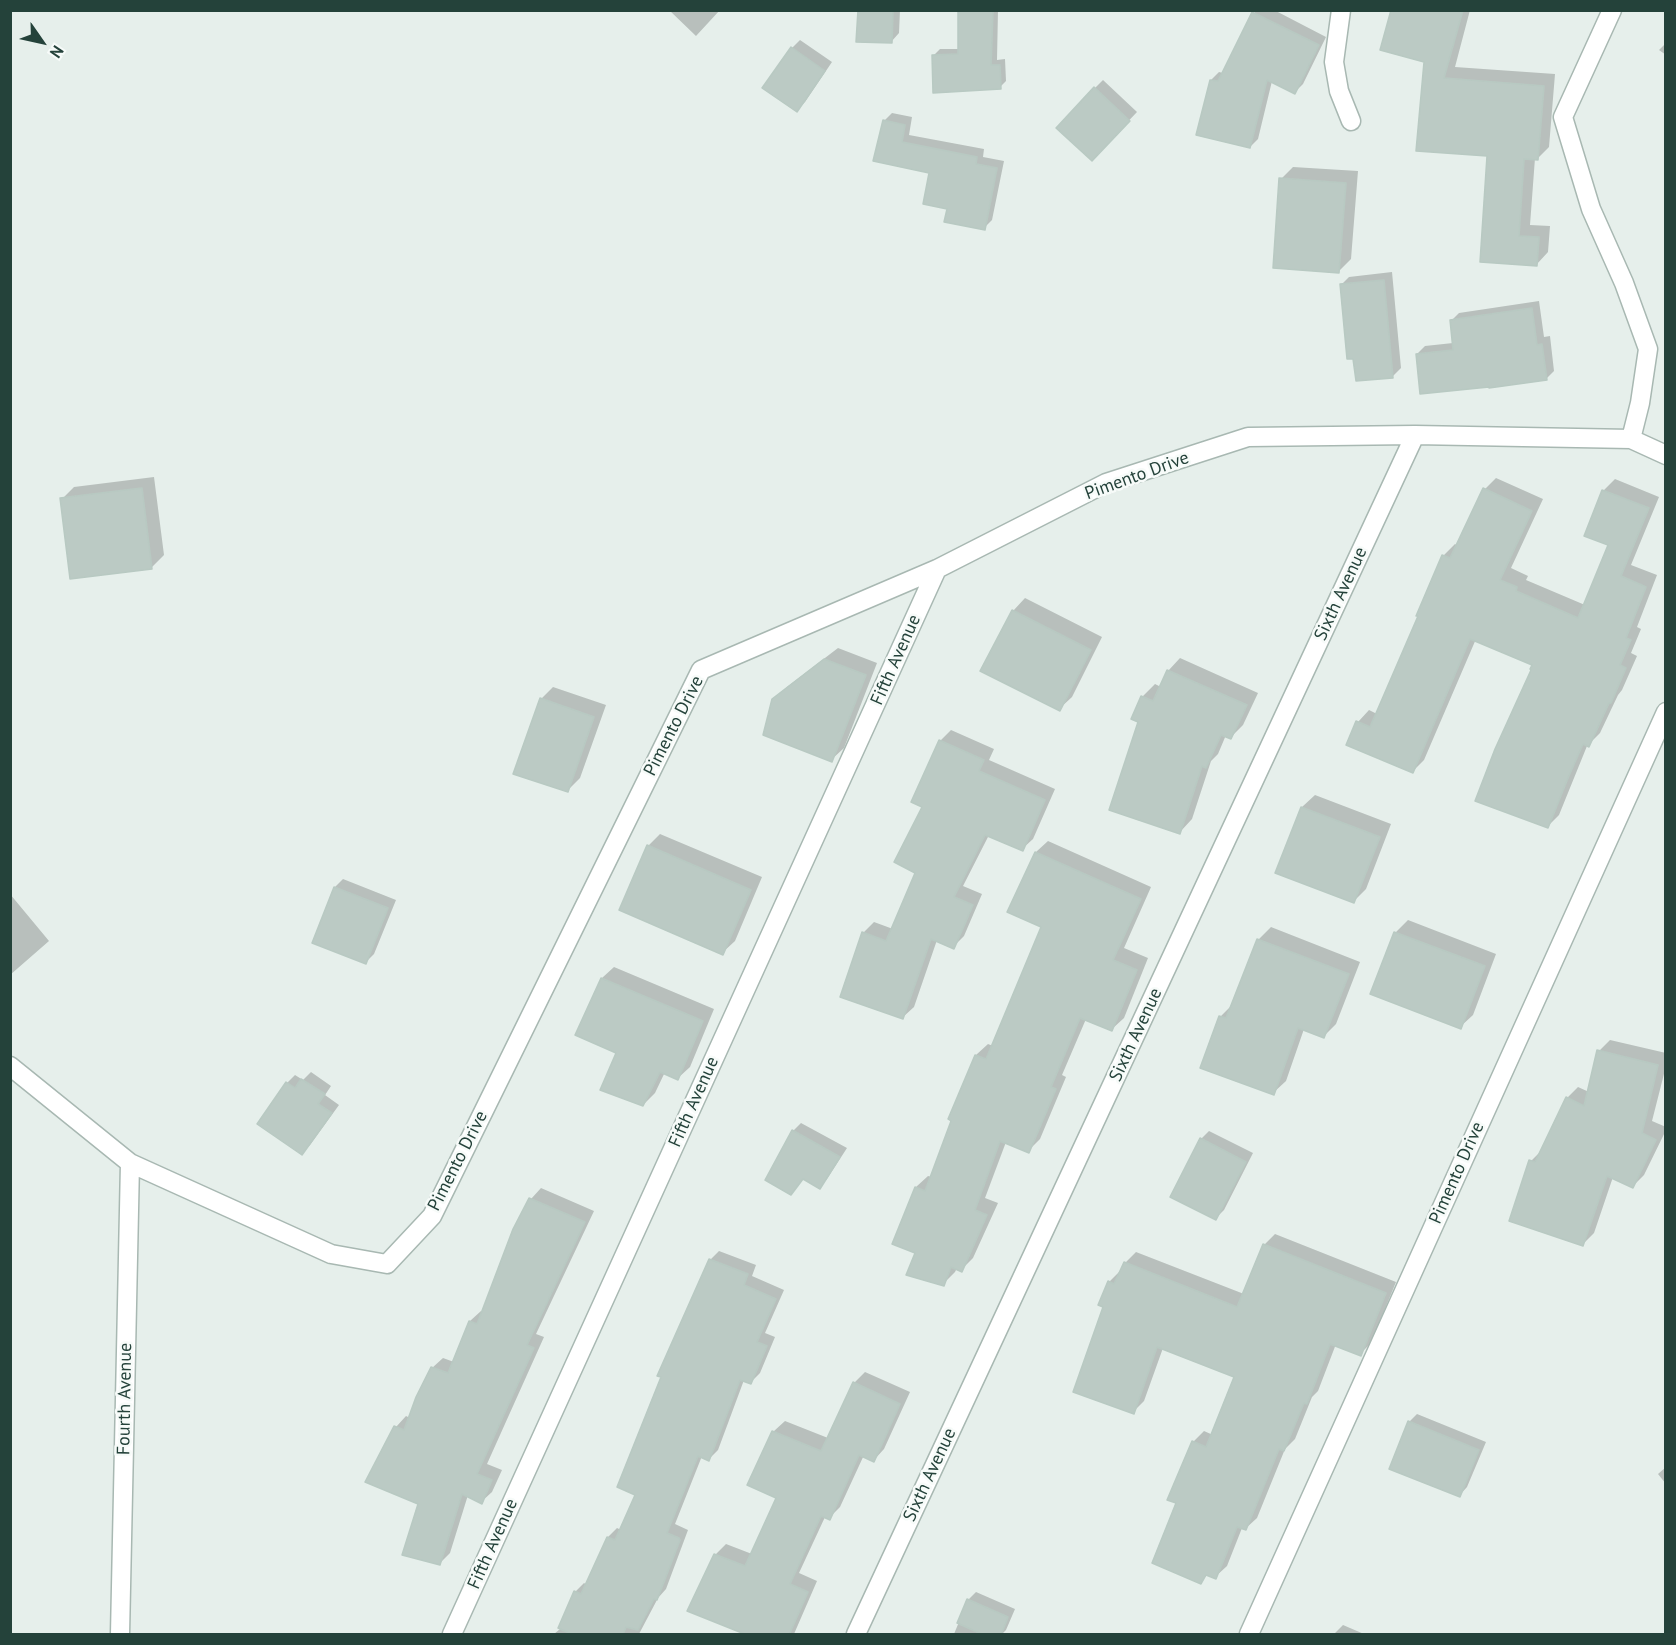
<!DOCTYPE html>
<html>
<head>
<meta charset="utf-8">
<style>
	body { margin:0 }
	#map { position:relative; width:1676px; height:1645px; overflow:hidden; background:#e6efeb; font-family:"PT Sans",sans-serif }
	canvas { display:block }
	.frame { position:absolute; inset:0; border:12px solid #24423a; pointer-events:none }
	.north { position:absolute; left:12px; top:12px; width:60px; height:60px; -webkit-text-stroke:4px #f7fbf9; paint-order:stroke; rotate:124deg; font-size:16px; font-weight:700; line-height:24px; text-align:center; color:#24423a }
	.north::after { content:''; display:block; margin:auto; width:21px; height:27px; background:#24423a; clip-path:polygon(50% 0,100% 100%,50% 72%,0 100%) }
</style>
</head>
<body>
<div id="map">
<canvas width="1676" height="1645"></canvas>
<div class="frame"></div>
<div class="north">N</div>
</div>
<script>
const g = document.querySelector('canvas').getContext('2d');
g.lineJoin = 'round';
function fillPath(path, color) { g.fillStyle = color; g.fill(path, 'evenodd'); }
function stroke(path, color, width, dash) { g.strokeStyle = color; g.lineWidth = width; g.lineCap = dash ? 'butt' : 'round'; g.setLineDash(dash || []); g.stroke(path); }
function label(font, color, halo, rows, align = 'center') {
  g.font = font + ' "PT Sans",sans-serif'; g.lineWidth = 5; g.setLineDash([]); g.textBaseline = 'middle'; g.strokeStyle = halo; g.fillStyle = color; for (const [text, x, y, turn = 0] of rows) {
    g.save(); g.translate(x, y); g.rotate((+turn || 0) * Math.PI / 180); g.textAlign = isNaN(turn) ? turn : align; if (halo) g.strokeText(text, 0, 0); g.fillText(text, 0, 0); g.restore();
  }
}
const shadow = new Path2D(`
	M 669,10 L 720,10 L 696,36 Z
	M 859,10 L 900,10 L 899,33 L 891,42 Z
	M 959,10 L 998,10 L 997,60 L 1005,59 L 1006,81 L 1000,87 L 934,55 L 940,49 L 959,49 Z
	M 1256,10 L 1274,10 L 1326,37 L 1303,84 L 1295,92 L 1272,81 L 1258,139 L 1250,147 L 1211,80 L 1219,72 L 1223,73 Z
	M 1393,10 L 1470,10 L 1455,67 L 1555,74 L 1549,147 L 1537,159 L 1535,158 L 1530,225 L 1550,226 L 1548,252 L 1537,264 L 1482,261 L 1489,155 Z
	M 800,40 L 832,62 L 805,102 L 797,110 L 792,48 Z
	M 1666,43 L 1666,55 L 1659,50 Z
	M 1103,80 L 1137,112 L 1100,151 L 1095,88 Z
	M 892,113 L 912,117 L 909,135 L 984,149 L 983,157 L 1004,161 L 992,220 L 984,228 L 948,208 L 931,172 L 875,160 L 884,121 Z
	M 1293,167 L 1358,171 L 1351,259 L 1339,271 L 1281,179 Z
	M 1392,272 L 1401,368 L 1393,376 L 1341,285 L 1349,277 Z
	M 1539,301 L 1544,337 L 1550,336 L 1554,371 L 1546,379 L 1417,354 L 1425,346 L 1453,343 L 1451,321 L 1459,313 Z
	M 154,477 L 164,555 L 151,568 L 62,499 L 74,487 Z
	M 1496,478 L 1543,499 L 1511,568 L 1528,576 L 1526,580 L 1585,605 L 1609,544 L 1586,535 L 1603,491 L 1615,479 L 1659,497 L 1631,565 L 1657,575 L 1637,627 L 1641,629 L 1631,653 L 1637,656 L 1622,690 L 1618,695 L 1600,733 L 1587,746 L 1559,815 L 1548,826 L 1534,664 L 1476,639 L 1424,760 L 1412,772 L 1348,745 L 1358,722 L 1369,710 L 1377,714 L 1443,556 L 1455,544 L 1458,546 L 1485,489 Z
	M 1025,598 L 1102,637 L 1072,697 L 1059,709 L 1013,611 Z
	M 838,648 L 877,663 L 844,748 L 831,760 L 774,699 L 787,687 Z
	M 1180,658 L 1258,693 L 1243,725 L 1231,737 L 1226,735 L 1218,754 L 1211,761 L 1192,819 L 1180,832 L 1140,721 L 1142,697 L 1155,684 L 1161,687 L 1168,671 Z
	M 553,687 L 606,705 L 580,778 L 568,790 L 541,699 Z
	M 951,730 L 994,749 L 989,760 L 1055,789 L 1033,839 L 1022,849 L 989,835 L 963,886 L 982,894 L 964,936 L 953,947 L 937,940 L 914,1007 L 903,1017 L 863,933 L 874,922 L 893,929 L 917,872 L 925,806 L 940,741 Z
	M 1315,795 L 1391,824 L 1366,889 L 1354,901 L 1277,872 L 1302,807 Z
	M 660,834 L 762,877 L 735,941 L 722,953 L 648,846 Z
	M 1048,841 L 1151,887 L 1124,948 L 1148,958 L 1124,1018 L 1112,1029 L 1086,1019 L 1062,1075 L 1066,1077 L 1040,1139 L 1028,1151 L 1006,1142 L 985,1198 L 998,1203 L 973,1258 L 961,1270 L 957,1268 L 955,1272 L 943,1284 L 917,1252 L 894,1243 L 916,1187 L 928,1176 L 932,1177 L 976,1055 L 988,1044 L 993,1046 L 1043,926 L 1036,852 Z
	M 343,879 L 396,900 L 374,954 L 366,962 L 335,887 Z
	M 10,894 L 49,941 L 10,975 Z
	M 1408,920 L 1496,954 L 1473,1015 L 1460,1027 L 1395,933 Z
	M 1271,927 L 1360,962 L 1336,1024 L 1324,1036 L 1304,1029 L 1286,1081 L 1273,1093 L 1220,1017 L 1234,1003 L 1258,940 Z
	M 614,967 L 714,1009 L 690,1067 L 678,1078 L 665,1072 L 655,1093 L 643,1105 L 618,1052 L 577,1034 L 602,978 Z
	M 1610,1040 L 1666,1053 L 1666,1066 L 1652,1121 L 1666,1127 L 1666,1130 L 1644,1175 L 1633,1186 L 1613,1177 L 1594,1233 L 1582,1245 L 1531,1161 L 1542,1150 L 1567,1098 L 1578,1087 L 1589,1092 L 1599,1051 Z
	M 311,1072 L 331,1086 L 325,1095 L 339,1105 L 310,1145 L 302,1153 L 259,1123 L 287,1083 L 295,1075 L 303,1080 Z
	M 801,1123 L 847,1148 L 827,1179 L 819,1187 L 804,1178 L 791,1193 L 793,1131 Z
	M 1209,1131 L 1253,1153 L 1224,1210 L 1216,1218 L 1201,1139 Z
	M 541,1188 L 594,1211 L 536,1334 L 544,1337 L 487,1464 L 502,1470 L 492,1492 L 481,1502 L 468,1495 L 450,1553 L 439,1564 L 396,1427 L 406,1416 L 410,1418 L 432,1368 L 443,1358 L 454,1362 L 470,1321 L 481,1311 L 483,1312 L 531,1199 Z
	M 1275,1234 L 1396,1282 L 1371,1343 L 1360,1354 L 1336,1344 L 1318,1391 L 1312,1397 L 1295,1439 L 1285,1449 L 1257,1518 L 1245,1529 L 1242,1528 L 1227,1566 L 1215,1577 L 1208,1574 L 1200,1582 L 1193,1442 L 1204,1431 L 1213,1435 L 1236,1376 L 1163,1348 L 1144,1401 L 1133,1412 L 1105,1306 L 1109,1282 L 1120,1271 L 1121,1271 L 1125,1263 L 1136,1252 L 1244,1294 L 1264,1245 Z
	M 719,1251 L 756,1265 L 752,1276 L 784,1290 L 765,1333 L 775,1337 L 760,1373 L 751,1382 L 744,1380 L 718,1450 L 709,1459 L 702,1456 L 675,1524 L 688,1530 L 666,1589 L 658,1598 L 639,1634 L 554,1634 L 560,1629 L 575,1592 L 584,1583 L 587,1585 L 608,1537 L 617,1528 L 621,1530 L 637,1494 L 710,1260 Z
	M 865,1372 L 910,1392 L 884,1449 L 874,1460 L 864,1455 L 840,1507 L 829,1518 L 825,1517 L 799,1573 L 817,1581 L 794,1634 L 752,1634 L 715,1555 L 726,1544 L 752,1554 L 778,1497 L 749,1484 L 774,1431 L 785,1421 L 828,1438 L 854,1383 Z
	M 1417,1414 L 1486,1442 L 1467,1487 L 1459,1496 L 1409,1422 Z
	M 1666,1467 L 1666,1484 L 1658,1474 Z
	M 976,1592 L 1015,1609 L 1006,1630 L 1002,1634 L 954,1634 L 968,1600 Z
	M 1343,1625 L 1364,1634 L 1334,1634 Z`);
const building = new Path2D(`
	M 858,10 L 893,10 L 892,43 L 856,42 Z
	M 958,10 L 993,10 L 991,65 L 1000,65 L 1001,89 L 933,93 L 932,55 L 958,54 Z
	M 1391,10 L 1463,10 L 1444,78 L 1544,86 L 1538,160 L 1524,159 L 1519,236 L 1539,237 L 1537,266 L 1480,262 L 1487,156 L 1416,151 L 1424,62 L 1380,50 Z
	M 1252,12 L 1319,45 L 1295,94 L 1267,80 L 1250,148 L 1196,135 L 1210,80 L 1218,81 Z
	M 791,47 L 825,71 L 797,112 L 762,88 Z
	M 1094,87 L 1130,121 L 1092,161 L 1056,128 Z
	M 883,120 L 905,125 L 902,142 L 977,157 L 976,164 L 997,168 L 985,230 L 944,222 L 947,209 L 923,204 L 929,173 L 873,161 Z
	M 1279,178 L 1346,183 L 1339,273 L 1273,268 Z
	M 1384,280 L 1393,378 L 1356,381 L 1353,359 L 1347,359 L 1340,284 Z
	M 1532,308 L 1537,345 L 1542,344 L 1547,380 L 1489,388 L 1489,387 L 1420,394 L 1416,354 L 1453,350 L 1450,320 Z
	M 142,488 L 152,569 L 70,579 L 60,498 Z
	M 1483,488 L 1532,511 L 1500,580 L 1517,587 L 1516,591 L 1578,618 L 1608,545 L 1584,536 L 1602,490 L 1649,508 L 1621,576 L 1646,587 L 1626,638 L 1631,640 L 1620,665 L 1626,668 L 1611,703 L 1609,703 L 1589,747 L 1583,744 L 1568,778 L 1548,828 L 1475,801 L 1495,749 L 1531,670 L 1530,669 L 1532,665 L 1470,639 L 1413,773 L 1346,745 L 1356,721 L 1370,727 L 1418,616 L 1416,616 L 1442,555 L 1450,558 Z
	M 1012,610 L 1091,650 L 1060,711 L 980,671 Z
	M 824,659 L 866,675 L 832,762 L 763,735 L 772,699 Z
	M 1167,670 L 1247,705 L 1231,739 L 1221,735 L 1206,768 L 1202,766 L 1180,834 L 1109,810 L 1138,722 L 1131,719 L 1141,696 L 1153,701 Z
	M 540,698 L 594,717 L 568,792 L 513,774 Z
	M 939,740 L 984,760 L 979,771 L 1045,800 L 1023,851 L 985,835 L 954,897 L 973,905 L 954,949 L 931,939 L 903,1019 L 840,997 L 862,932 L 886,941 L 915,873 L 894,862 L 922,807 L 911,802 Z
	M 1301,807 L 1380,837 L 1354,903 L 1275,873 Z
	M 647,845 L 751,890 L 723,955 L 619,910 Z
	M 1035,852 L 1141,899 L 1113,960 L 1137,970 L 1112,1031 L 1080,1018 L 1051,1087 L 1056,1089 L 1029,1153 L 1000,1141 L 975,1210 L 987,1215 L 962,1272 L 951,1267 L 944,1286 L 906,1275 L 915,1253 L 892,1244 L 915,1187 L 925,1191 L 951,1121 L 948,1119 L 975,1055 L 986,1059 L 1041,927 L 1007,912 Z
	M 334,887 L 388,908 L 366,964 L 312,943 Z
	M 1394,932 L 1485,966 L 1461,1029 L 1370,994 Z
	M 1257,939 L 1349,974 L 1324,1038 L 1298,1028 L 1274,1095 L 1200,1068 L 1219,1016 L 1226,1018 Z
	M 601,978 L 703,1021 L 678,1080 L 660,1072 L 643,1106 L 600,1090 L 616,1053 L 575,1035 Z
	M 1597,1050 L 1658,1065 L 1642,1133 L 1656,1140 L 1633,1188 L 1607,1176 L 1583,1246 L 1509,1221 L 1529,1160 L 1535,1162 L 1566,1097 L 1584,1106 Z
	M 301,1079 L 325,1094 L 318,1104 L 332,1113 L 302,1155 L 257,1124 L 286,1082 L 295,1088 Z
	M 792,1130 L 840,1157 L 820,1189 L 803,1179 L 791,1195 L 765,1180 Z
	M 1200,1138 L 1246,1162 L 1216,1220 L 1170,1197 Z
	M 529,1198 L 585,1222 L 527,1345 L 534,1348 L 477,1474 L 492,1480 L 482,1504 L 462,1494 L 440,1565 L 402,1555 L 418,1504 L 365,1482 L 394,1426 L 404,1430 L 416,1397 L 431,1367 L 448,1373 L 469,1321 L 477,1324 L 513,1229 Z
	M 1263,1244 L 1386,1293 L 1361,1356 L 1330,1344 L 1307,1404 L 1304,1403 L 1284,1451 L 1279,1449 L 1246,1530 L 1237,1527 L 1216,1579 L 1206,1575 L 1201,1584 L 1152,1563 L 1176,1503 L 1167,1500 L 1192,1441 L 1206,1447 L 1234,1377 L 1157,1347 L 1134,1414 L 1073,1392 L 1103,1307 L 1098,1305 L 1108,1281 L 1114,1284 L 1124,1262 L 1237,1307 Z
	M 709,1259 L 748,1274 L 744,1285 L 776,1299 L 757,1342 L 767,1346 L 751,1384 L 740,1380 L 709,1461 L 698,1456 L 667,1533 L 679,1538 L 680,1540 L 657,1600 L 654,1599 L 638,1630 L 626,1627 L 623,1635 L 574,1635 L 558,1628 L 574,1591 L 581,1594 L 607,1537 L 615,1540 L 635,1495 L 617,1487 L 661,1377 L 657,1376 Z
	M 853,1382 L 900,1404 L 874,1462 L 859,1455 L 830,1520 L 821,1516 L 790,1584 L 808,1592 L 789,1635 L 747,1635 L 687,1611 L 714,1554 L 745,1566 L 776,1498 L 747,1485 L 772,1431 L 821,1451 Z
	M 1408,1421 L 1479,1450 L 1460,1497 L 1389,1469 Z
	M 967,1599 L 1008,1617 L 1001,1635 L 984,1635 L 957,1623 Z`);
const minor = new Path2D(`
	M 1341,10 L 1334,62 L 1339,91 L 1351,121
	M 1612,10 L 1563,117 L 1591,209 L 1624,283 L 1648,349 L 1640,403 L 1631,439
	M 10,1066 L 130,1163 L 331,1254 L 387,1264 L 432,1216 L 701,670 L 937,569 L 1106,483 L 1248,437 L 1415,435 L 1631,439 L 1666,455
	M 120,1634 L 130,1163
	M 452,1634 L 937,569
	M 856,1634 L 1415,435
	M 1249,1634 L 1666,712`);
const streetNames = [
	["Pimento Drive",1137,476,-20],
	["Sixth Avenue",1341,594,-65],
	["Fifth Avenue",896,660,-66],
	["Pimento Drive",674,726,-63],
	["Sixth Avenue",1136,1035,-65],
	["Fifth Avenue",694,1102,-66],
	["Pimento Drive",458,1161,-63],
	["Pimento Drive",1457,1173,-66],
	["Fourth Avenue",125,1399,-89],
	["Sixth Avenue",930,1475,-65],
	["Fifth Avenue",493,1544,-66]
];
fillPath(shadow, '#0003');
fillPath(building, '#bbcac4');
stroke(building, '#b8c9c2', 1.5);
stroke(minor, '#a8b8b2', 21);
stroke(minor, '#fff', 18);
label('18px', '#24423a', '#f7fbf9', streetNames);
</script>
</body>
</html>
